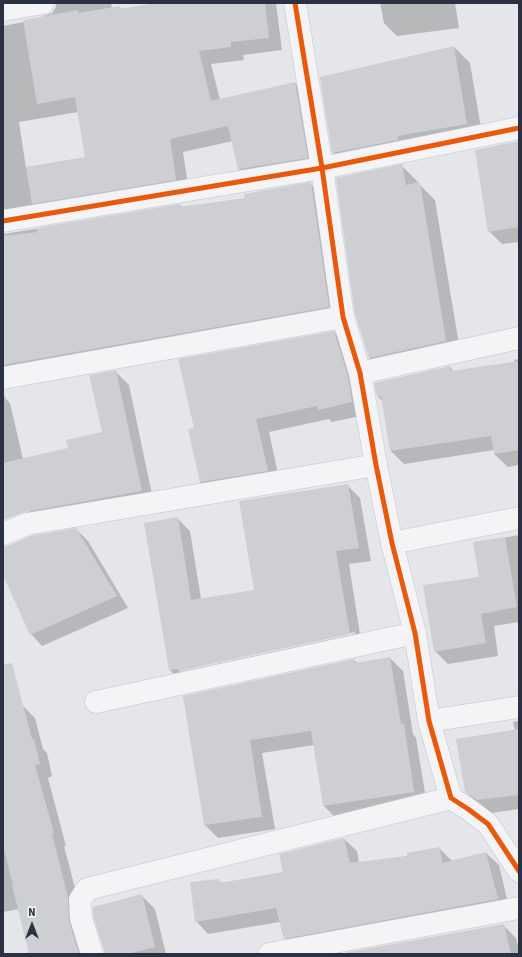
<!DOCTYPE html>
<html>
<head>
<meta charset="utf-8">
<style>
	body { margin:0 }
	#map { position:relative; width:522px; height:957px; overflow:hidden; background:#e5e6e9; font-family:"Source Sans 3",sans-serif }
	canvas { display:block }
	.frame { position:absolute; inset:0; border:4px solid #2b3142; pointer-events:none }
	.north { position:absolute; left:12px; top:905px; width:40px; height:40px; -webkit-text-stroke:3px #f3f4f8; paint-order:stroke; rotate:0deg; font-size:11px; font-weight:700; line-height:16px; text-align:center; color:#2b3142 }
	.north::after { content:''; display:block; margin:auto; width:14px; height:18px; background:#2b3142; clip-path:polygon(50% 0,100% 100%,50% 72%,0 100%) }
</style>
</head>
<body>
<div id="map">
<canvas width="522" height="957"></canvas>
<div class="frame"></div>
<div class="north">N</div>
</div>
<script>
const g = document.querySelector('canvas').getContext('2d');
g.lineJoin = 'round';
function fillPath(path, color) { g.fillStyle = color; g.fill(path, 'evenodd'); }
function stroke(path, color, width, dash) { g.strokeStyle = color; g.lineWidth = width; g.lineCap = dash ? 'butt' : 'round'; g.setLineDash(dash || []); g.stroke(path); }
const shadow = new Path2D(`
	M 51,3 L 111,3 L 112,8 L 120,7 L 122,9 L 162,3 L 276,3 L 282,50 L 243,55 L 244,60 L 211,64 L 220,100 L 295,83 L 308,96 L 320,171 L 252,182 L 239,169 L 233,141 L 183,152 L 189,192 L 4,230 L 4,234 L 180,205 L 182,207 L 246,199 L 311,184 L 324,197 L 342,320 L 4,388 L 4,394 L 5,398 L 10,403 L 23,459 L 69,449 L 103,433 L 116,372 L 129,385 L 154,504 L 3,537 L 3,522 L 30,511 L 29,509 L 3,519 L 3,26 L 44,18 L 43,16 L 52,13 L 56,7 L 56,4 L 52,4 ZM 78,112 L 86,158 L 26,168 L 19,122 Z
	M 380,3 L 455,3 L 459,28 L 397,36 L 384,23 Z
	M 454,47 L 470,63 L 483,140 L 349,169 L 333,153 Z
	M 519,142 L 519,242 L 502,244 L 489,231 Z
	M 402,166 L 418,182 L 418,184 L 419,184 L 435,200 L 461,357 L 386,374 L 369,358 Z
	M 334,332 L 347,345 L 365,415 L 332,422 L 329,419 L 269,432 L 280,483 L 213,495 L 200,482 L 195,428 Z
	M 519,359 L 519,465 L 508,467 L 494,454 L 494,450 L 404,464 L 391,451 L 383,402 L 378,397 L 450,367 L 454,372 L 515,363 L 514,360 Z
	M 347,485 L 360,498 L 371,561 L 349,564 L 362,647 L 183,683 L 170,670 L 177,518 L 190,531 L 201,599 L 255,591 ZM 355,632 L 355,634 L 180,672 L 179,670 Z
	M 76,529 L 88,541 L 128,608 L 42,646 L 31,634 L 3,572 L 3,547 Z
	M 519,535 L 519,622 L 494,626 L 498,656 L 448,664 L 435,651 L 480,577 L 474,543 Z
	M 390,658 L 403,671 L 413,734 L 416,738 L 427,805 L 337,819 L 324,806 L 314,745 L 262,753 L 275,829 L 218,838 L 205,825 L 184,697 L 354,660 L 357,663 Z
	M 22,705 L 35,718 L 43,749 L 47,753 L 52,776 L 48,778 L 66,846 L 64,846 L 81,911 L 87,954 L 23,954 L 30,952 L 19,909 L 3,912 L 3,710 Z
	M 519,721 L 519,809 L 491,813 L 479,805 L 466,792 L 515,730 L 513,722 Z
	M 344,839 L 357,851 L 359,863 L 408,856 L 439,848 L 452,861 L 486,853 L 499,865 L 510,912 L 297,951 L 284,938 L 280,922 L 208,934 L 196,921 L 218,880 L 222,884 L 284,873 Z
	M 142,896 L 155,909 L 166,954 L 105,954 Z
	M 503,925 L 516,938 L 519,949 L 519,954 L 344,954 Z`);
const building = new Path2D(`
	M 155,3 L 265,3 L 269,38 L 231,42 L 231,47 L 199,51 L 211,101 L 295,82 L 308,158 L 238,169 L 228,126 L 170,139 L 176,180 L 32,204 L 26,167 L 85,157 L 75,97 L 37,104 L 23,20 L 78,10 L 79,13 L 120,6 L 121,9 Z
	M 454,46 L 467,124 L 398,136 L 398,140 L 332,153 L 320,77 Z
	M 519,141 L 519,227 L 488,232 L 475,150 Z
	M 402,164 L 406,185 L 420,182 L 446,341 L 369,358 L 355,314 L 336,178 Z
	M 311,182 L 329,307 L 3,365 L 3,236 L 37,232 L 36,228 L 180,204 L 180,207 L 245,198 L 244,194 Z
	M 334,331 L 348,376 L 352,402 L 318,410 L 317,406 L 256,419 L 268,471 L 200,482 L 188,429 L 194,428 L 178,359 Z
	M 519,361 L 519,450 L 494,454 L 491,436 L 390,451 L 381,396 L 377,397 L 374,383 L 450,366 L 451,371 Z
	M 116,370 L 142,491 L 25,512 L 3,520 L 3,463 L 68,448 L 66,440 L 102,432 L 89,375 Z
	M 348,484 L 359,548 L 336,551 L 350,634 L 179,671 L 179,669 L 169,670 L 144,523 L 178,517 L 191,600 L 254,590 L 239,501 Z
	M 76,528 L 117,596 L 30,635 L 3,575 L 3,546 L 8,546 L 30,536 Z
	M 505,537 L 517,607 L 481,614 L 486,643 L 434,652 L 423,585 L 479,577 L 473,542 Z
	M 390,657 L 401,724 L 404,724 L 414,792 L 323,806 L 311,731 L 250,740 L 262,817 L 204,825 L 183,696 L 354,659 L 355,663 Z
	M 12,663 L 32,739 L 34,739 L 40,764 L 35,765 L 54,833 L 52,833 L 68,898 L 68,901 L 69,921 L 79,954 L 29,954 L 12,885 L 13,885 L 3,846 L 3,665 Z
	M 519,729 L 519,795 L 477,800 L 465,792 L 456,739 Z
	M 344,838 L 350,863 L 407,856 L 407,853 L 440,847 L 442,863 L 486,852 L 498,899 L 284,939 L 276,908 L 195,922 L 190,882 L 219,879 L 219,883 L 283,872 L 279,854 Z
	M 142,894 L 155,947 L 128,954 L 104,954 L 104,950 L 93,916 L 93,907 Z
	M 504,924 L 511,954 L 338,954 Z`);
const minor = new Path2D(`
	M 3,10 L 43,3
	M 3,221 L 322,168 L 519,128
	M 360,373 L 519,338
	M 3,378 L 343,317
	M 3,534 L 27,524 L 376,465
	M 392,543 L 519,518
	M 96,702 L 415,633
	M 429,721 L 519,707
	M 92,954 L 81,918 L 80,900 L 87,889 L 451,798
	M 269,954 L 519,908`);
const tertiary = new Path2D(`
	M 295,3 L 322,168 L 343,317 L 360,373 L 376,465 L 392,543 L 415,633 L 429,721 L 451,798 L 468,809 L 488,824 L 519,871`);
const cycleway = new Path2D(`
	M 295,3 L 322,168 L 343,317 L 360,373 L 376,465 L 392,543 L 415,633 L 429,721 L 451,798 L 468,809 L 488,824 L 519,871
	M 3,221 L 322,168 L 519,128`);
fillPath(shadow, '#0003');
fillPath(building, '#cecfd3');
stroke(minor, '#c3c4c7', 23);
stroke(tertiary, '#c3c4c7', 23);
stroke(minor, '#f4f4f6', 22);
stroke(tertiary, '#f4f4f6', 22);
stroke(cycleway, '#e8590c', 5);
</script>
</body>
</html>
